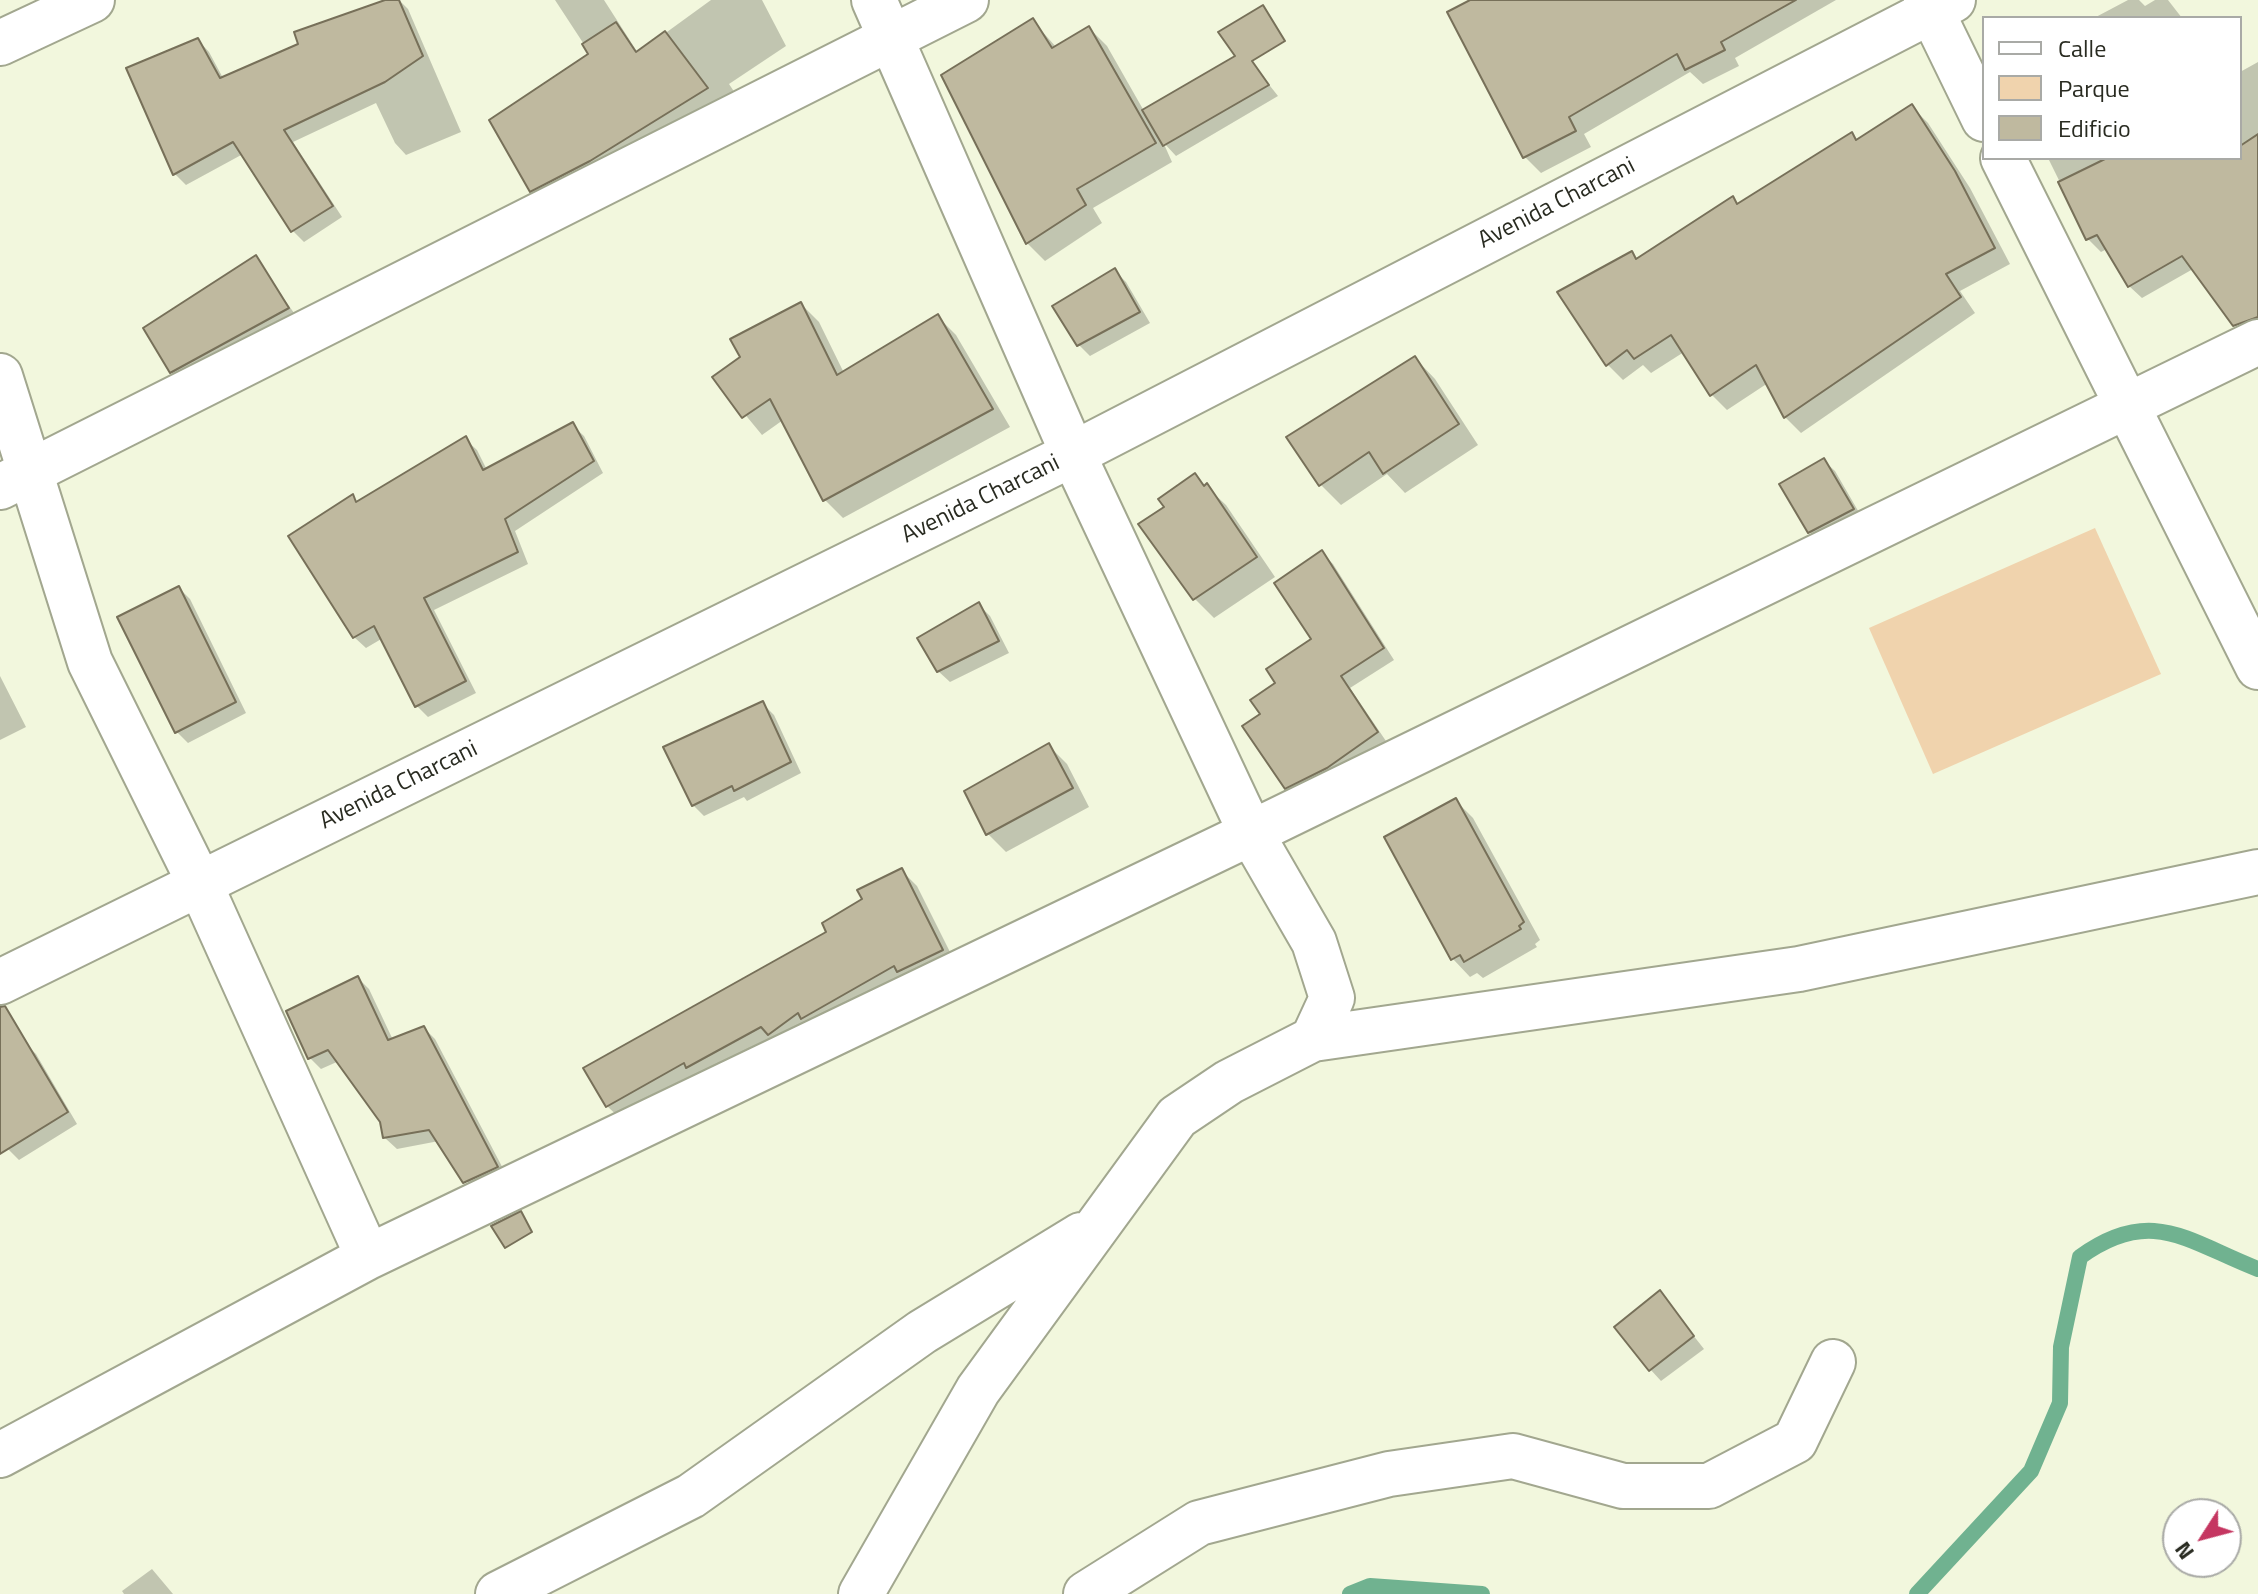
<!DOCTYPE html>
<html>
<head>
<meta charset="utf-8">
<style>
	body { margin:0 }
	#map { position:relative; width:2258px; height:1594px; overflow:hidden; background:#f2f7dd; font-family:"Titillium Web",sans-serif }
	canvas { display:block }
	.legend { position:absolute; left:1982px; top:16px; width:260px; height:144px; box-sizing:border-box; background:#fff; border:2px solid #a9aaa6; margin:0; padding:10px 14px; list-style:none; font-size:24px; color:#292b21 }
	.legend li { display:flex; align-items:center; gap:16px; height:40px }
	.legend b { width:40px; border:2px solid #a9aaa6 }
	.north { position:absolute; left:2162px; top:1498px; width:80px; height:80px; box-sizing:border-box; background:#fff; border:2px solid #a9aaa6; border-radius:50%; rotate:234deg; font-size:22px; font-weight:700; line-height:32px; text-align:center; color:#292b21 }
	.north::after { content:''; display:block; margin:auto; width:28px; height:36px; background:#c53661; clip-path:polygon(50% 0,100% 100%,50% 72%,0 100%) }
</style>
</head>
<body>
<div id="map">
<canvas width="2258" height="1594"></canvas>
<ul class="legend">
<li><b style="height:10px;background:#fff"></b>Calle</li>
<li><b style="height:22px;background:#f0d3ad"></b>Parque</li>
<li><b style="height:22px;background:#bfb99f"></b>Edificio</li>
</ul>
<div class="north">N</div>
</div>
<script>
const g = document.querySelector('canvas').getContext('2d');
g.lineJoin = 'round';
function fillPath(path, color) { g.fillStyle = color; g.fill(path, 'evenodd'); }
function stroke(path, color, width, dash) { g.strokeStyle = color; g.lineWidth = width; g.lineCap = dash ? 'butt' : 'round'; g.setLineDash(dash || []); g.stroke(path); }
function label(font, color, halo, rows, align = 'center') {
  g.font = font + ' "Titillium Web",sans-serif'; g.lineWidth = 6; g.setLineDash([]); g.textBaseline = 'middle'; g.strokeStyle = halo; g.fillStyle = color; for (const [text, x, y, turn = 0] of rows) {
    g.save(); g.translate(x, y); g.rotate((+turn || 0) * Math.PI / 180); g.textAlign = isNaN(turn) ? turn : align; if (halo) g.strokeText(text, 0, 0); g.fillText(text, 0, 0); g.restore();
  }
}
const green = new Path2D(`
	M 2095,528 L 2161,674 L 1933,774 L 1869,628 Z`);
const shadow = new Path2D(`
	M 391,0 L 399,0 L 408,9 L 461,132 L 406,155 L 395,143 L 376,103 L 293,142 L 342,217 L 304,242 L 293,231 L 243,154 L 186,185 L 175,174 L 129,69 L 198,40 L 209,52 L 223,78 Z
	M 555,0 L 604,0 L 638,53 L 711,0 L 762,0 L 786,46 L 729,84 L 735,93 L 543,202 L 532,190 L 591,55 Z
	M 1474,0 L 1836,0 L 1735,58 L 1739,66 L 1703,84 L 1690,72 L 1584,134 L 1591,147 L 1541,173 L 1525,157 Z
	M 2128,0 L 2139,0 L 2145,6 L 2155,0 L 2168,0 L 2182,18 L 2094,18 Z
	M 1033,21 L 1056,47 L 1089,28 L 1107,46 L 1144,111 L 1244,53 L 1278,96 L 1176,156 L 1163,142 L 1172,162 L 1093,208 L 1102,223 L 1045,261 L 1027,243 L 944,76 Z
	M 2258,62 L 2258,244 L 2193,269 L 2142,298 L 2129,286 L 2107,249 L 2101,252 L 2088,239 L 2048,158 L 2240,158 L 2240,72 Z
	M 1912,107 L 1928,123 L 1970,188 L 2010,264 L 1960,291 L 1975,313 L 1801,433 L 1785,417 L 1768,383 L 1727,410 L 1712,395 L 1684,352 L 1651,373 L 1643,365 L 1623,380 L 1607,364 L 1632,254 L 1638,260 L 1733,198 L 1739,205 L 1851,135 L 1858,141 Z
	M 255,258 L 299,320 L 183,383 L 171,372 Z
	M 1115,271 L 1126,282 L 1150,323 L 1090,356 L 1079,345 Z
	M 801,304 L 819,322 L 844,373 L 938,317 L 956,335 L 1010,427 L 843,518 L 824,499 L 783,420 L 762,435 L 715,378 Z
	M 1415,358 L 1435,379 L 1478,445 L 1405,493 L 1387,474 L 1341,505 L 1320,484 Z
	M 572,425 L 584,436 L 603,473 L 515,531 L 528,564 L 434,610 L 476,693 L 428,717 L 417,706 L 383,638 L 366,648 L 354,637 L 352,497 L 359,503 L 465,439 L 477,450 L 487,470 Z
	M 1823,460 L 1835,471 L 1864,521 L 1821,543 L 1810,532 L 1781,485 Z
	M 1195,476 L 1226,505 L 1275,577 L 1214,618 L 1194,598 L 1167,507 Z
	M 1322,553 L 1333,564 L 1394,660 L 1350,688 L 1388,744 L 1298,799 L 1287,787 L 1262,714 L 1278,683 L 1314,639 Z
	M 179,588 L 190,599 L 246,713 L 188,743 L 177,732 L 119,618 Z
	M 979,605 L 990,616 L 1009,653 L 950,682 L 938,671 Z
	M 0,676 L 26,727 L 0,740 Z
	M 763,704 L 774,715 L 801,773 L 747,801 L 744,797 L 704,816 L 693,805 Z
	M 1049,746 L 1067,764 L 1089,807 L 1006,852 L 988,834 L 966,791 Z
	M 1455,800 L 1473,818 L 1540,940 L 1535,944 L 1537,947 L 1483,978 L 1477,973 L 1470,977 L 1453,959 L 1387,838 Z
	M 902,871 L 917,886 L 957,966 L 623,1121 L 607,1106 Z
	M 358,978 L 369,989 L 393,1040 L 424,1028 L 435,1039 L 508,1178 L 476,1194 L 439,1141 L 397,1149 L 385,1138 L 382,1121 L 339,1061 L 321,1069 L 310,1058 Z
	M 25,1043 L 36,1054 L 77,1124 L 19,1160 L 8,1149 L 0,1132 L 0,1056 Z
	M 1660,1293 L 1704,1349 L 1661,1381 L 1650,1369 Z
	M 152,1569 L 173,1594 L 124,1594 L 122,1591 Z`);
const stream = new Path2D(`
	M 1350,1594 L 1370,1586 L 1482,1594
	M 1917,1594 L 2031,1471 L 2060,1403 L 2061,1347 L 2080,1257 C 2152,1205 2188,1242 2258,1269`);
const building = new Path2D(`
	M 385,0 L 399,0 L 423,56 L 385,82 L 284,130 L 333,206 L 291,232 L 233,142 L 173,175 L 126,68 L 198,38 L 220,78 L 298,44 L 294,32 Z
	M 1470,0 L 1796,0 L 1721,42 L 1725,50 L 1685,70 L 1677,54 L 1569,117 L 1576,131 L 1523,158 L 1447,12 Z
	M 1263,5 L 1285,41 L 1252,61 L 1269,85 L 1163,146 L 1142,110 L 1235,56 L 1218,32 Z
	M 1033,18 L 1052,48 L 1089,26 L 1156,143 L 1077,189 L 1086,205 L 1026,244 L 941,75 Z
	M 616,22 L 636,52 L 665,31 L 708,88 L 590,161 L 530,192 L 489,120 L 588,54 L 582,44 Z
	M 1912,104 L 1955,171 L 1995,248 L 1946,274 L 1961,297 L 1784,418 L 1756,365 L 1710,396 L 1671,335 L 1634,359 L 1627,350 L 1606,366 L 1557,292 L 1632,251 L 1636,259 L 1733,196 L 1737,204 L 1852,132 L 1856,140 Z
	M 2258,134 L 2258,317 L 2233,326 L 2182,256 L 2128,287 L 2097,235 L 2086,240 L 2058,182 L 2107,158 L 2240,158 L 2240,146 Z
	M 256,255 L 289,308 L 170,373 L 143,328 Z
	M 1115,268 L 1140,312 L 1077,346 L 1052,306 Z
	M 801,302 L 837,375 L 938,314 L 993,409 L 823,501 L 770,399 L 742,418 L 712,377 L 740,357 L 730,339 Z
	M 1415,356 L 1459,424 L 1383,474 L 1369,452 L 1319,486 L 1286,437 Z
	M 573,422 L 594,461 L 505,519 L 518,552 L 424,598 L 466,681 L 415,707 L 374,626 L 353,638 L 288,536 L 353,494 L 356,502 L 466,436 L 483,470 Z
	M 1824,458 L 1854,509 L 1808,533 L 1779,484 Z
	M 1195,473 L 1204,486 L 1207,483 L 1257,557 L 1193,600 L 1138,524 L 1164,507 L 1158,499 Z
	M 1322,550 L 1384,648 L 1341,676 L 1378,732 L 1327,768 L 1285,789 L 1242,726 L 1260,714 L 1250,700 L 1275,683 L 1266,669 L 1311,639 L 1274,583 Z
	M 179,586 L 236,702 L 175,733 L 117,617 Z
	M 979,602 L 999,641 L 937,672 L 917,638 Z
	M 763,701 L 791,762 L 734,791 L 732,786 L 692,806 L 663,747 Z
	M 1049,743 L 1073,788 L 986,835 L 964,791 Z
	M 1456,798 L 1524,922 L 1519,926 L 1521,929 L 1464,962 L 1460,955 L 1451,960 L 1384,837 Z
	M 902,868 L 943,950 L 897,972 L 894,966 L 801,1019 L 798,1013 L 768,1035 L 761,1027 L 686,1068 L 684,1063 L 606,1107 L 583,1068 L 826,932 L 822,923 L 862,899 L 857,890 Z
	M 358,976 L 388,1040 L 424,1026 L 498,1167 L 463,1183 L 429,1130 L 383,1138 L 380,1122 L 328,1050 L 308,1059 L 286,1011 Z
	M 5,1006 L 68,1112 L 0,1154 L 0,1007 Z
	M 521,1211 L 532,1232 L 505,1248 L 491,1226 Z
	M 1660,1290 L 1694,1336 L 1649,1371 L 1614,1327 Z`);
const street = new Path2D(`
	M 874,0 L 1073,454 L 1251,833 L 1314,942 L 1332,998 L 1313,1039
	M 1926,0 L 1984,119
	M 0,43 L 92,0
	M 2003,158 L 2258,667
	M 0,376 L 90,662 L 200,884 L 368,1257
	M 0,487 L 966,0
	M 0,1455 L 368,1257 L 1251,833 L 2258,342
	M 498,1594 L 691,1496 L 922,1332 L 1081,1235
	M 861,1594 L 978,1390 L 1177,1117 L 1229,1082 L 1313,1039 L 1799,969 L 2258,872
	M 1086,1594 L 1199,1523 L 1389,1474 L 1513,1456 L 1623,1486 L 1709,1486 L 1795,1441 L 1833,1362`);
const secondary = new Path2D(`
	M 0,982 L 1073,454 L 1953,0`);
const streetNames = [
	["Avenida Charcani",1557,204,-27],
	["Avenida Charcani",981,500,-26],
	["Avenida Charcani",399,786,-26]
];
fillPath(green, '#f0d3ad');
fillPath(shadow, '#0003');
stroke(stream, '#70b290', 16);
fillPath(building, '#bfb99f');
stroke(building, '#777059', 2);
stroke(street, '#a2a78f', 48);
stroke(secondary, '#a2a78f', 48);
stroke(street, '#fff', 44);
stroke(secondary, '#fff', 44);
label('24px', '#292b21', '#fff', streetNames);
</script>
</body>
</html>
